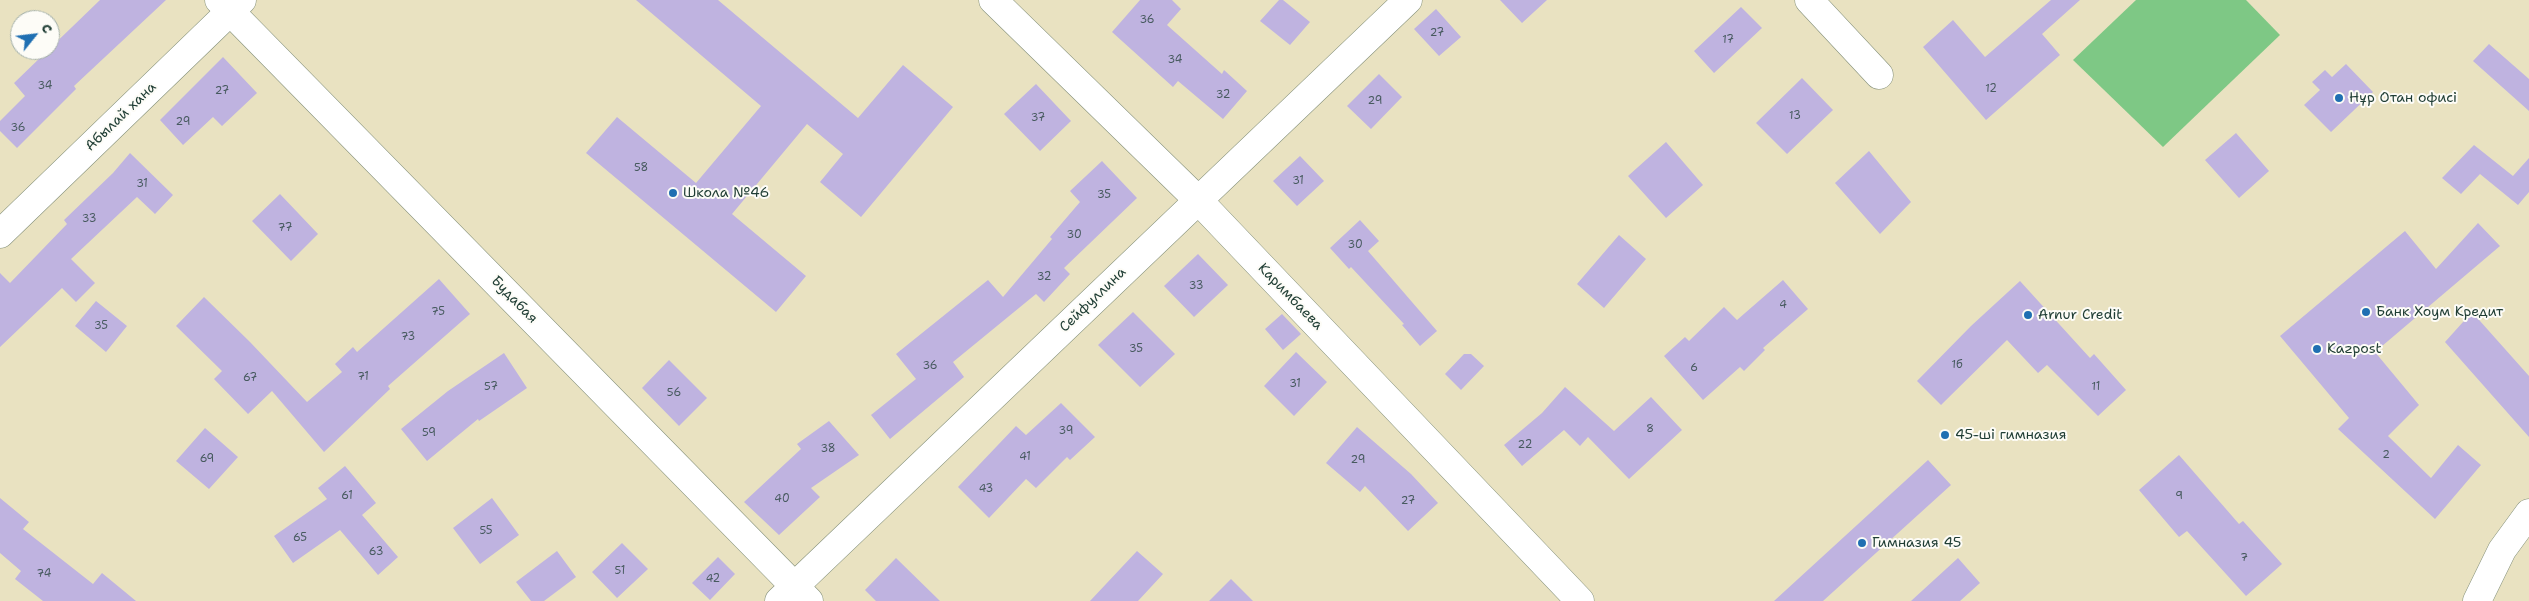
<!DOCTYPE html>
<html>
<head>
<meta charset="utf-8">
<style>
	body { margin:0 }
	#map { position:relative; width:2529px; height:601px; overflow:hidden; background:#e9e2c1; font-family:"Shantell Sans",sans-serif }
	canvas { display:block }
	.north { position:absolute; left:10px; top:10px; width:50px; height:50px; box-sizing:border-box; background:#fdfcf7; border:1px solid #a4b0a9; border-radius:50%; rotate:61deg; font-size:14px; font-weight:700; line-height:20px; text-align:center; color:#1f3d34 }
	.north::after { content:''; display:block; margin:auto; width:18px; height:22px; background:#1f6fb2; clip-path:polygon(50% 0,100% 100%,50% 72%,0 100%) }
</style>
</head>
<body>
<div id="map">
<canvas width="2529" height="601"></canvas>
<div class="north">С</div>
</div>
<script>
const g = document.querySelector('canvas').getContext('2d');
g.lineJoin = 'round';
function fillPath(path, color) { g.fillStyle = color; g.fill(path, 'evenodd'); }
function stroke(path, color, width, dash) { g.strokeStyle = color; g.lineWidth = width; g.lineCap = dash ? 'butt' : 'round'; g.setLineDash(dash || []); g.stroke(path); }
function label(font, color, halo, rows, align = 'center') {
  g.font = font + ' "Shantell Sans",sans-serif'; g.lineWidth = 4; g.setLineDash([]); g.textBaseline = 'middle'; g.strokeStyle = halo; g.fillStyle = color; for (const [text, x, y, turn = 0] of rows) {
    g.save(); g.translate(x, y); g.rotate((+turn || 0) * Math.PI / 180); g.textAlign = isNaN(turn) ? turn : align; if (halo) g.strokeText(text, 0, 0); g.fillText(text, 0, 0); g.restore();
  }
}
const green = new Path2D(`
	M 2136,0 L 2246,0 L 2280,35 L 2163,147 L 2073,60 Z`);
const building = new Path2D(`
	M 100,0 L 166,0 L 74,86 L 76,89 L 17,148 L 0,131 L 0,121 L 25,96 L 14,83 Z
	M 636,0 L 718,0 L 858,118 L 903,65 L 953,107 L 861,217 L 820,182 L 843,154 L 807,124 L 732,214 L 806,276 L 776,312 L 586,153 L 617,117 L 696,183 L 761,106 Z
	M 1140,0 L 1172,0 L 1181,9 L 1167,25 L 1222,74 L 1224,70 L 1247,91 L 1223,119 L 1178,81 L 1173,87 L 1112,32 Z
	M 1279,0 L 1283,0 L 1310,22 L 1290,45 L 1260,21 Z
	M 1500,0 L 1547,0 L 1522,23 Z
	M 2051,0 L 2080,0 L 2042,34 L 2060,55 L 1986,120 L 1923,47 L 1953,20 L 1985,57 Z
	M 1741,7 L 1762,28 L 1714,73 L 1694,51 Z
	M 1436,9 L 1461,37 L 1439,56 L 1414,29 Z
	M 2489,44 L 2529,79 L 2529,111 L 2473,61 Z
	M 223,57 L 257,93 L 222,126 L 213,117 L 183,145 L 160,120 Z
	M 2346,64 L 2373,92 L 2331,132 L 2304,105 L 2320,90 L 2312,82 L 2325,70 L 2332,77 Z
	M 1379,74 L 1402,97 L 1371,129 L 1347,106 Z
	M 1802,78 L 1833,110 L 1787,154 L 1756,123 Z
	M 1036,84 L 1071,121 L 1040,151 L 1004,114 Z
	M 2236,133 L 2269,171 L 2239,198 L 2205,160 Z
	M 1666,142 L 1703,185 L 1666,218 L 1628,176 Z
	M 2474,145 L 2513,176 L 2529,158 L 2529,192 L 2518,205 L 2480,174 L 2461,194 L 2442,178 Z
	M 1869,151 L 1911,202 L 1880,234 L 1835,183 Z
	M 130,153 L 173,195 L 155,214 L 137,197 L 71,259 L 95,283 L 76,302 L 62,288 L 0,347 L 0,273 L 10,283 L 67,224 L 64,220 L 113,173 Z
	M 1300,156 L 1324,181 L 1297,206 L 1273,181 Z
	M 1102,161 L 1137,198 L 1064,268 L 1070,274 L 1044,302 L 1036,294 L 953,362 L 964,377 L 890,439 L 871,415 L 916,379 L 896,354 L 988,280 L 1003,297 L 1052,239 L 1050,237 L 1080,202 L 1070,191 Z
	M 280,194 L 318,234 L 291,261 L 252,221 Z
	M 1360,220 L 1379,241 L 1368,251 L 1437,331 L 1420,346 L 1402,325 L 1404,324 L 1351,267 L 1349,269 L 1330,248 Z
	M 2478,223 L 2500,246 L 2375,352 L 2419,405 L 2388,436 L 2431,478 L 2458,445 L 2481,465 L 2435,519 L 2338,429 L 2349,418 L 2280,336 L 2405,231 L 2436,269 Z
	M 1619,235 L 1646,259 L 1604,308 L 1577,284 Z
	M 1198,254 L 1228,285 L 1194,317 L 1164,286 Z
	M 439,279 L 470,314 L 388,386 L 390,389 L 324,452 L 272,391 L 248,414 L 214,379 L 222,371 L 176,326 L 204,297 L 250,342 L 307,402 L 342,372 L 335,364 L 353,347 L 357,352 Z
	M 1783,280 L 1808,309 L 1763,348 L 1765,350 L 1744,371 L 1740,367 L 1703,400 L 1664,356 L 1685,337 L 1689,341 L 1724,307 L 1737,320 Z
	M 2020,281 L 2090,358 L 2094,354 L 2126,390 L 2098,416 L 2047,365 L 2038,373 L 2007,340 L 1941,405 L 1917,381 L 1971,326 Z
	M 96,301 L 127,326 L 106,352 L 75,326 Z
	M 1133,312 L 1175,354 L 1140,387 L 1098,345 Z
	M 2472,312 L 2529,376 L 2529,437 L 2445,342 Z
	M 1282,314 L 1301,334 L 1283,350 L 1265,329 Z
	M 1296,352 L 1327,382 L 1294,416 L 1264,386 Z
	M 504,353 L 527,388 L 479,421 L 478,419 L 427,461 L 401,429 L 448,391 Z
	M 1464,354 L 1471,354 L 1484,366 L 1461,390 L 1445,374 Z
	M 669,360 L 707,398 L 679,426 L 642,388 Z
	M 1565,387 L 1614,431 L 1651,397 L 1682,430 L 1629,479 L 1588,437 L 1580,446 L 1564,430 L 1522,466 L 1504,445 L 1542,413 Z
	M 1061,403 L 1095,437 L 1070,460 L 1067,457 L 1036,488 L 1026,479 L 989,518 L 958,487 L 1016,426 L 1026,435 Z
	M 829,421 L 859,455 L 811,488 L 820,497 L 779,535 L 744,502 L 801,449 L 797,444 Z
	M 1357,427 L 1411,474 L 1438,503 L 1408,531 L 1365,486 L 1360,492 L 1326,463 Z
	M 205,428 L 238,457 L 209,489 L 176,461 Z
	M 2179,455 L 2239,524 L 2243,521 L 2282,564 L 2246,596 L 2187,531 L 2179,537 L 2139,490 Z
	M 1928,460 L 1951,485 L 1823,601 L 1774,601 Z
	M 345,466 L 376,503 L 362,515 L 398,557 L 378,575 L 340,530 L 293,563 L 274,536 L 327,499 L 318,488 Z
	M 0,498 L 29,522 L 23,529 L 93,584 L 102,573 L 136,601 L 43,601 L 15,579 L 21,571 L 0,553 Z
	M 492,498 L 519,535 L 480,564 L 453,528 Z
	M 622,543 L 648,569 L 617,598 L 592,572 Z
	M 557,551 L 576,577 L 544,601 L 531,601 L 516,582 Z
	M 1137,551 L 1163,574 L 1138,601 L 1090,601 Z
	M 718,557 L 735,574 L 710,600 L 692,583 Z
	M 896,558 L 940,601 L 876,601 L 865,590 Z
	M 1958,558 L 1980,583 L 1960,601 L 1911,601 Z
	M 1231,579 L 1253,601 L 1209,601 Z`);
const minor = new Path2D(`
	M 219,0 L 809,601
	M 993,0 L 1198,200 L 1580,601
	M 1809,0 L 1879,75
	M 779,601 L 1408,0
	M 2477,601 L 2502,550 L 2529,513`);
const secondary = new Path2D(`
	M 0,234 L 242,0`);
const markers = [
	[2339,98,5,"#1f6fb2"],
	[673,193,5,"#1f6fb2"],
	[2366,312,5,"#1f6fb2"],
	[2028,315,5,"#1f6fb2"],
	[2317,349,5,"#1f6fb2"],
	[1945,435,5,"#1f6fb2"],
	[1862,543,5,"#1f6fb2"]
];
const numberNames = [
	["36",1147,20],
	["27",1437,33],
	["17",1728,40],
	["34",1175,60],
	["34",45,86],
	["12",1991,89],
	["27",222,91],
	["32",1223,95],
	["29",1375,101],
	["13",1795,116],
	["37",1038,118],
	["29",183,122],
	["36",18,128],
	["58",641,168],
	["31",1298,181],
	["31",142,184],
	["35",1104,195],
	["33",89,219],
	["77",285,228],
	["30",1074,235],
	["30",1355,245],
	["32",1044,277],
	["33",1196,286],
	["4",1783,305],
	["75",438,312],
	["35",101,326],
	["73",408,337],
	["35",1136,349],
	["1б",1957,365],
	["36",930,366],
	["6",1694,368],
	["71",363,377],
	["67",250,378],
	["31",1295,384],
	["57",491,387],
	["11",2096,387],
	["56",674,393],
	["8",1650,429],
	["39",1066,431],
	["59",429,433],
	["22",1525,445],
	["38",828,449],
	["2",2386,455],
	["41",1025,457],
	["69",207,459],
	["29",1358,460],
	["43",986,489],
	["61",347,496],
	["9",2179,496],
	["40",782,499],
	["27",1408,501],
	["55",486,531],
	["65",300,538],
	["63",376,552],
	["7",2244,558],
	["51",620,571],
	["74",44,574],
	["42",713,579]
];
const poiNames = [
	["Нұр Отан офисі",2349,98],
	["Школа №46",683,193],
	["Банк Хоум Кредит",2376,312],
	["Arnur Credit",2038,315],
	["Kazpost",2327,349],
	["45-ші гимназия",1955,435],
	["Гимназия 45",1872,543]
];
const streetNames = [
	["Абылай хана",121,117,-44],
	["Каримбаева",1290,297,46],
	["Будабая",514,300,46],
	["Сейфуллина",1093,300,-44]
];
fillPath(green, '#7ec885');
fillPath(building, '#bfb3e0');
stroke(minor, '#84907a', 29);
stroke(secondary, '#84907a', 29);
stroke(minor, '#fff', 28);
stroke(secondary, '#fff', 28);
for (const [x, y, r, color] of markers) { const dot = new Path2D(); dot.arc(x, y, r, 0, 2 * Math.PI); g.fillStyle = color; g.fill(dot); stroke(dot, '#fdfcf7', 2); }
label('11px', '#475a5f', null, numberNames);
label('14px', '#1f3d34', '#fdfcf7', poiNames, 'left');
label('14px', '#1f3d34', '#fdfcf7', streetNames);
</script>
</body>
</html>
